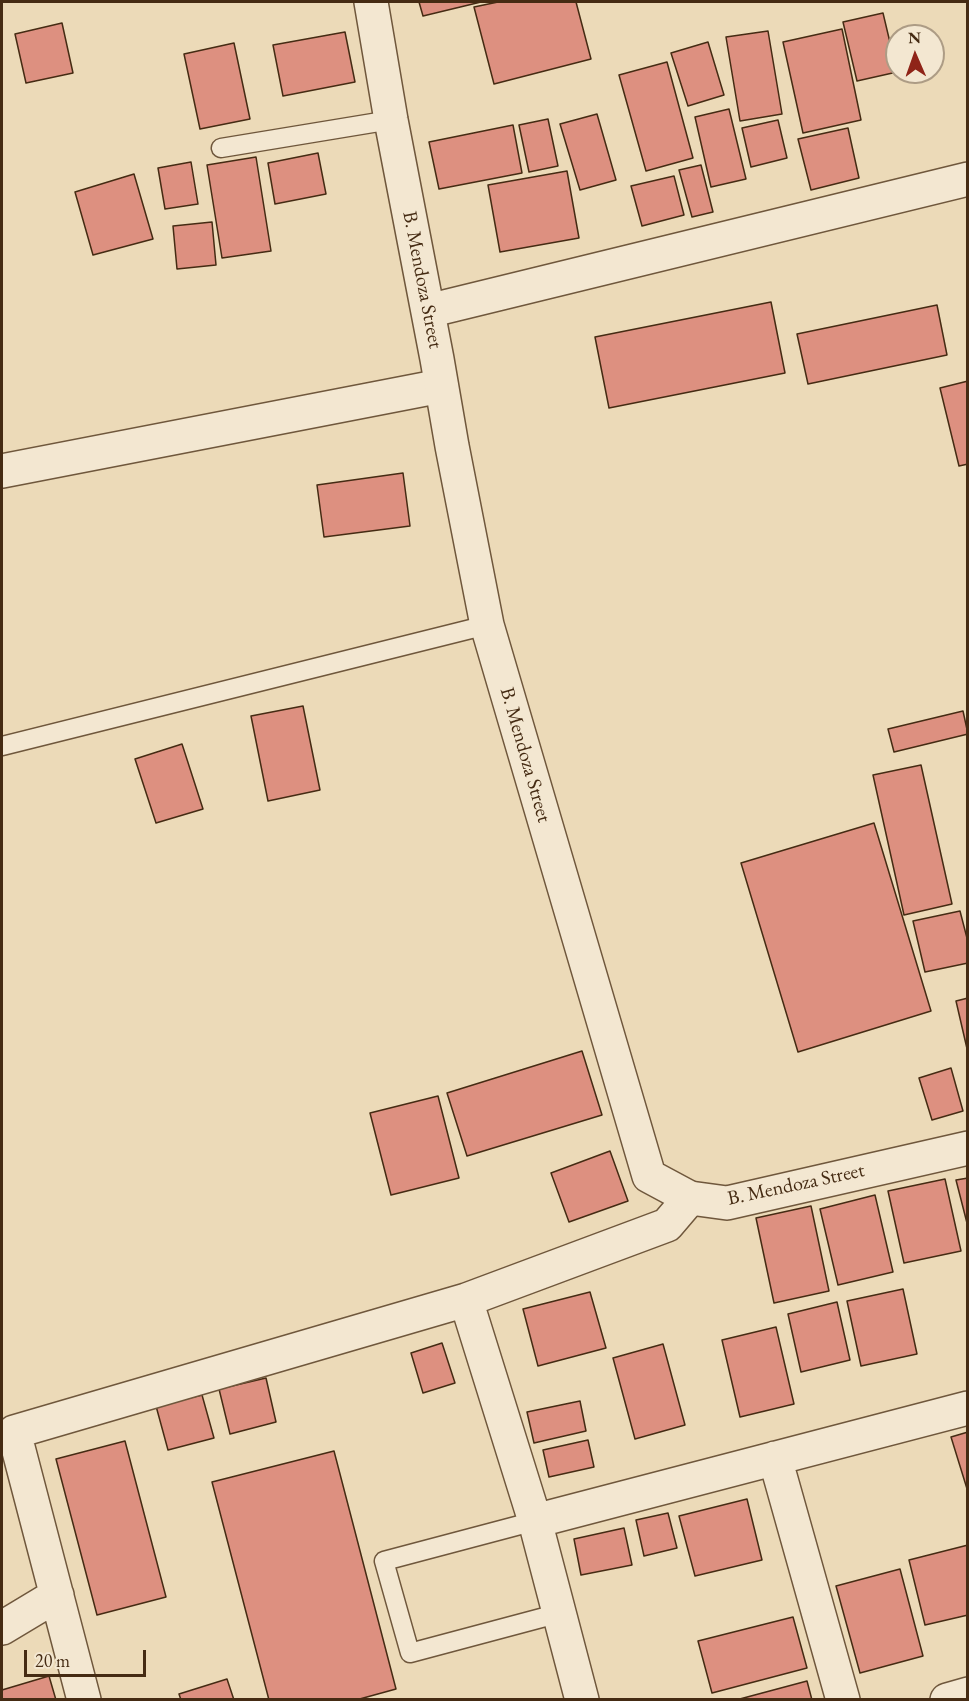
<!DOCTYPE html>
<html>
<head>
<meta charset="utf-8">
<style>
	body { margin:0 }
	#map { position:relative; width:969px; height:1701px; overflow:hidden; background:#ecdab8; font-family:"EB Garamond",serif }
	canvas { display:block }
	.frame { position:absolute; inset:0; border:3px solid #452b13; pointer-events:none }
	.north { position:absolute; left:885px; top:24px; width:60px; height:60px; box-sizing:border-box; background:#f3e7d1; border:2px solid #ad9c85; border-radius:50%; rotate:358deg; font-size:16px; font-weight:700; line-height:24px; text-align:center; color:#452b13 }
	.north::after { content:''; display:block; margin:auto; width:21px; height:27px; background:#8f2418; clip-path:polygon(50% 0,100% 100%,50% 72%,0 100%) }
	.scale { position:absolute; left:24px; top:1650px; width:122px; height:27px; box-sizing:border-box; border:3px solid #452b13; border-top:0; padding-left:8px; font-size:18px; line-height:21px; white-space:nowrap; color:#452b13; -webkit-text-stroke:4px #f3e7d1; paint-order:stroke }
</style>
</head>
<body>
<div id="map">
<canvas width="969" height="1701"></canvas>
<div class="frame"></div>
<div class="north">N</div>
<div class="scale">20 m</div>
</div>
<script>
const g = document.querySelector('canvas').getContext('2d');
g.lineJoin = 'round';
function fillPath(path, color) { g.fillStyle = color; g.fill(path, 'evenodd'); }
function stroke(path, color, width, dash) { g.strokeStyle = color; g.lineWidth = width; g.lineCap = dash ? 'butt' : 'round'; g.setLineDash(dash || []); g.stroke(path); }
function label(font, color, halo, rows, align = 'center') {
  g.font = font + ' "EB Garamond",serif'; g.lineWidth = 6; g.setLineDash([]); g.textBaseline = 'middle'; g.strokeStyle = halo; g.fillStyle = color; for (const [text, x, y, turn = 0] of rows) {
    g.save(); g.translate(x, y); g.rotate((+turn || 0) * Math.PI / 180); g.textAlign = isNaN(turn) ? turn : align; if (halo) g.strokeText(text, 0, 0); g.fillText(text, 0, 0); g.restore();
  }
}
const building = new Path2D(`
	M 419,2 L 481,2 L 423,16 Z
	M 498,2 L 576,2 L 591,59 L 494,84 L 474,7 Z
	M 883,13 L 897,72 L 857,81 L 843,22 Z
	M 62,23 L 73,73 L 26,83 L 15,34 Z
	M 842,29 L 861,120 L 803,133 L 783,42 Z
	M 768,31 L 782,114 L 740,121 L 726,37 Z
	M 345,32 L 355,82 L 283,96 L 273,45 Z
	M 708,42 L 724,95 L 688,106 L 671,53 Z
	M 234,43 L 250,119 L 200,129 L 184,54 Z
	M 667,62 L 693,158 L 646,171 L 619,75 Z
	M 729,109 L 746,179 L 711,187 L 695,117 Z
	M 597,114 L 616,180 L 580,190 L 560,124 Z
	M 548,119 L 558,166 L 529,172 L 519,125 Z
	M 778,120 L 787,158 L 751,167 L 742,128 Z
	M 513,125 L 522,173 L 439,189 L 429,142 Z
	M 848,128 L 859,178 L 811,190 L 798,139 Z
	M 318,153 L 326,194 L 275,204 L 268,163 Z
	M 256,157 L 271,251 L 222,258 L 207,165 Z
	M 191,162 L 198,204 L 165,209 L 158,168 Z
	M 701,165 L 713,212 L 692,217 L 679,170 Z
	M 567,171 L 579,238 L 500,252 L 488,185 Z
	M 134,174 L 153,239 L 93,255 L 75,192 Z
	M 674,176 L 684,215 L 642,226 L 631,186 Z
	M 212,222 L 216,265 L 177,269 L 173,226 Z
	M 771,302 L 785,373 L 609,408 L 595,337 Z
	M 937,305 L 947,355 L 808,384 L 797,334 Z
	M 968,381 L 968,464 L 959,466 L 940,388 Z
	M 403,473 L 410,526 L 324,537 L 317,485 Z
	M 303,706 L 320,790 L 268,801 L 251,716 Z
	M 963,711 L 968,734 L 894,752 L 888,729 Z
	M 182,744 L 203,809 L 156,823 L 135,759 Z
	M 921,765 L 952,904 L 904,915 L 873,775 Z
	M 874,823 L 931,1011 L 798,1052 L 741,863 Z
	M 960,911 L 968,942 L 968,963 L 925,972 L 913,921 Z
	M 968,998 L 968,1053 L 956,1001 Z
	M 582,1051 L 602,1115 L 467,1156 L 447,1093 Z
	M 951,1068 L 963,1111 L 932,1120 L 919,1078 Z
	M 438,1096 L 459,1178 L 391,1195 L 370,1113 Z
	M 610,1151 L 628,1201 L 569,1222 L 551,1173 Z
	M 968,1178 L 968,1227 L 956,1180 Z
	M 945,1179 L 961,1251 L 904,1263 L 888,1191 Z
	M 875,1195 L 893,1272 L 838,1285 L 820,1209 Z
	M 811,1206 L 829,1291 L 774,1303 L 756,1218 Z
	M 903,1289 L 917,1354 L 861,1366 L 847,1301 Z
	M 590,1292 L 606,1348 L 538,1366 L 523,1309 Z
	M 837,1302 L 850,1360 L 801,1372 L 788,1314 Z
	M 776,1327 L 794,1404 L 740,1417 L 722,1340 Z
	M 442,1343 L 455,1383 L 423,1393 L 411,1353 Z
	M 663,1344 L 685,1425 L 635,1439 L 613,1358 Z
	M 266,1378 L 276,1422 L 230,1434 L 219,1389 Z
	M 202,1395 L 214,1438 L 168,1450 L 156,1406 Z
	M 580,1401 L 586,1431 L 534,1443 L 527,1412 Z
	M 968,1432 L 968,1492 L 951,1437 Z
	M 588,1440 L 594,1467 L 549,1477 L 543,1450 Z
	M 125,1441 L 166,1597 L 97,1615 L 56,1459 Z
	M 334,1451 L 396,1689 L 356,1700 L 269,1700 L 212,1482 Z
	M 747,1499 L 762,1560 L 695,1576 L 679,1516 Z
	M 668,1513 L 677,1548 L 644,1556 L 636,1520 Z
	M 624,1528 L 632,1565 L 581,1575 L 574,1539 Z
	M 968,1545 L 968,1615 L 925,1625 L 909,1560 Z
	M 900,1569 L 923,1656 L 860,1673 L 836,1586 Z
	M 793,1617 L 807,1668 L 712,1693 L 698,1641 Z
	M 49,1676 L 56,1700 L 2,1700 L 2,1690 Z
	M 227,1679 L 234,1700 L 181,1700 L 179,1694 Z
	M 807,1681 L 812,1700 L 736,1700 Z`);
const service = new Path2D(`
	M 221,148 L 391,120
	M 2,746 L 487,625
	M 535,1521 L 384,1561 L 410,1653 L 560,1613`);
const minor = new Path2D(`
	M 2,471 L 441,386
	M 466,1300 L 535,1521 L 582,1700
	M 775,1458 L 843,1700
	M 535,1521 L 968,1408
	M 2,1628 L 57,1595
	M 84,1700 L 14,1432 L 466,1300 L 667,1225 L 690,1198
	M 947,1700 L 968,1694`);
const tertiary = new Path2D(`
	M 371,2 L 391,120 L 437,359 L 452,446 L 487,625 L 649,1176 L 690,1198 L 727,1203 L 968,1148
	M 428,311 L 968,179`);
const streetNames = [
	["B. Mendoza Street",422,280,79],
	["B. Mendoza Street",525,755,74],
	["B. Mendoza Street",796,1185,-12]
];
fillPath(building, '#dd9080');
stroke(building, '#452b13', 1.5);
stroke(service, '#6f573c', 21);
stroke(minor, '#6f573c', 36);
stroke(tertiary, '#6f573c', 36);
stroke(service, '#f3e7d1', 18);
stroke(minor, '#f3e7d1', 33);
stroke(tertiary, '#f3e7d1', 33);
label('20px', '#452b13', '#f3e7d1', streetNames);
</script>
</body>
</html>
